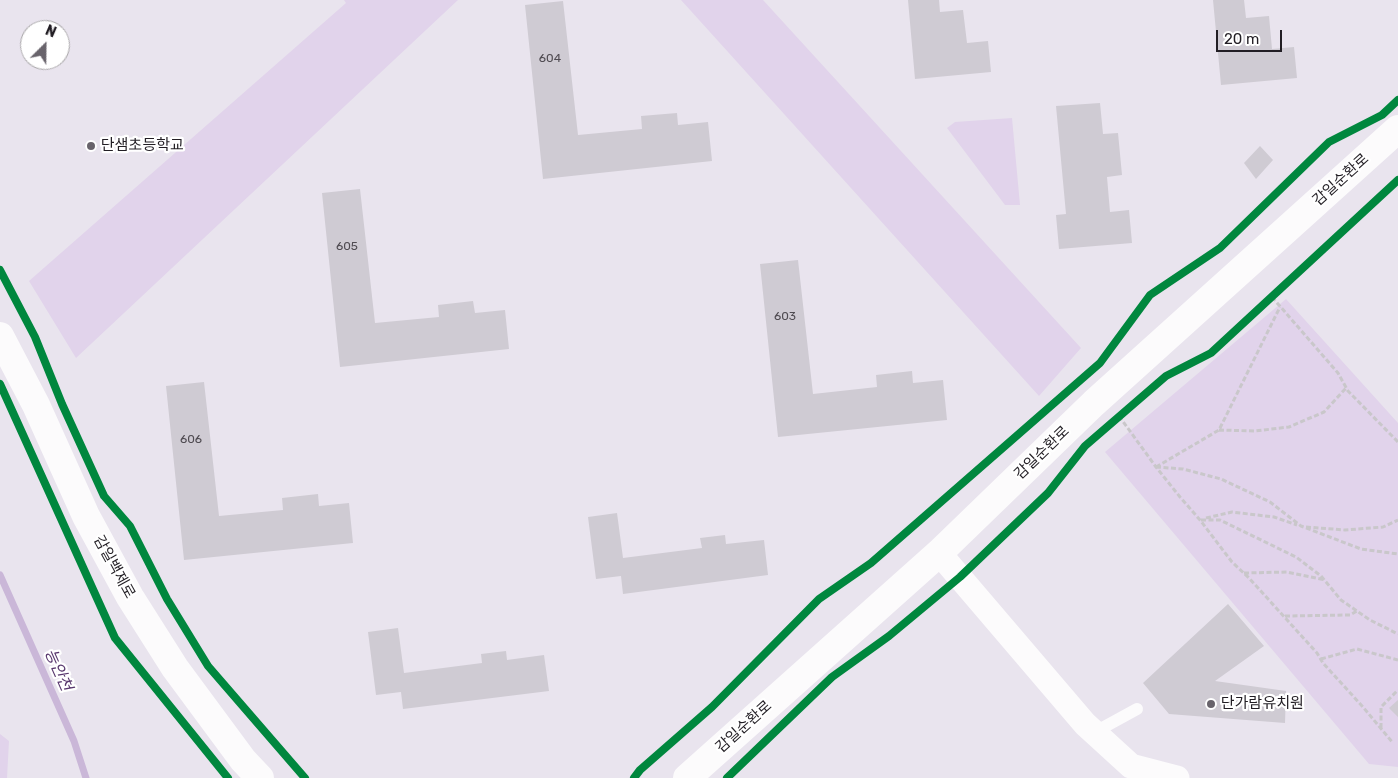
<!DOCTYPE html>
<html>
<head>
<meta charset="utf-8">
<style>
	body { margin:0 }
	#map { position:relative; width:1398px; height:778px; overflow:hidden; background:#e9e4ee; font-family:Rubik,sans-serif }
	canvas { display:block }
	.north { position:absolute; left:20px; top:20px; width:50px; height:50px; box-sizing:border-box; background:#fff; border:1px solid #a7a5a7; border-radius:50%; rotate:23deg; font-size:14px; font-weight:700; line-height:20px; text-align:center; color:#221e24 }
	.north::after { content:''; display:block; margin:auto; width:18px; height:22px; background:#68636b; clip-path:polygon(50% 0,100% 100%,50% 72%,0 100%) }
	.scale { position:absolute; left:1216px; top:30px; width:66px; height:22px; box-sizing:border-box; border:2px solid #221e24; border-top:0; padding-left:6px; font-size:15px; line-height:18px; white-space:nowrap; color:#221e24; -webkit-text-stroke:4px #fff; paint-order:stroke }
</style>
</head>
<body>
<div id="map">
<canvas width="1398" height="778"></canvas>
<div class="north">N</div>
<div class="scale">20 m</div>
</div>
<script>
const g = document.querySelector('canvas').getContext('2d');
g.lineJoin = 'round';
function fillPath(path, color) { g.fillStyle = color; g.fill(path, 'evenodd'); }
function stroke(path, color, width, dash) { g.strokeStyle = color; g.lineWidth = width; g.lineCap = dash ? 'butt' : 'round'; g.setLineDash(dash || []); g.stroke(path); }
function label(font, color, halo, rows, align = 'center') {
  g.font = font + ' Rubik,"Noto Sans KR",sans-serif'; g.lineWidth = 4.5; g.setLineDash([]); g.textBaseline = 'middle'; g.strokeStyle = halo; g.fillStyle = color; for (const [text, x, y, turn = 0] of rows) {
    g.save(); g.translate(x, y); g.rotate((+turn || 0) * Math.PI / 180); g.textAlign = isNaN(turn) ? turn : align; if (halo) g.strokeText(text, 0, 0); g.fillText(text, 0, 0); g.restore();
  }
}
const green = new Path2D(`
	M 344,0 L 458,0 L 76,358 L 29,281 L 346,3 Z
	M 681,0 L 763,0 L 1081,348 L 1039,396 Z
	M 1012,118 L 1020,205 L 1005,205 L 947,128 L 955,122 Z
	M 1286,299 L 1398,423 L 1398,767 L 1369,764 L 1105,452 Z
	M 0,734 L 9,741 L 7,778 L 0,778 Z`);
const stream = new Path2D(`
	M 0,575 L 74,741 L 86,778`);
const building = new Path2D(`
	M 908,0 L 939,0 L 940,12 L 963,10 L 967,43 L 988,41 L 991,72 L 915,79 Z
	M 1213,0 L 1244,0 L 1246,18 L 1269,16 L 1272,49 L 1294,47 L 1297,78 L 1221,85 Z
	M 563,1 L 578,135 L 642,129 L 641,116 L 677,113 L 678,125 L 708,122 L 712,161 L 543,179 L 525,5 Z
	M 1100,103 L 1103,134 L 1118,133 L 1122,175 L 1107,177 L 1110,212 L 1129,210 L 1132,243 L 1059,249 L 1056,215 L 1066,214 L 1056,106 Z
	M 1260,146 L 1273,160 L 1256,179 L 1244,163 Z
	M 360,189 L 375,323 L 439,317 L 438,305 L 473,301 L 475,313 L 505,310 L 509,349 L 340,367 L 322,193 Z
	M 798,260 L 813,394 L 877,387 L 876,375 L 912,371 L 913,383 L 943,380 L 947,420 L 778,437 L 760,264 Z
	M 204,382 L 219,516 L 283,510 L 282,498 L 318,494 L 319,506 L 349,503 L 353,543 L 184,560 L 166,386 Z
	M 617,513 L 623,558 L 702,548 L 700,538 L 725,535 L 726,544 L 764,540 L 768,575 L 623,594 L 621,576 L 596,579 L 588,517 Z
	M 1228,604 L 1264,646 L 1215,681 L 1286,691 L 1285,723 L 1169,714 L 1143,683 Z
	M 398,628 L 404,673 L 482,663 L 481,654 L 506,651 L 507,660 L 544,655 L 549,691 L 403,709 L 401,692 L 376,695 L 368,632 Z
	M 1398,700 L 1398,717 L 1389,708 Z`);
const path = new Path2D(`
	M 1272,297 L 1338,373 L 1348,391 L 1398,442
	M 1119,416 L 1156,467 L 1180,497 L 1200,520 L 1232,562 L 1249,578 L 1317,653 L 1323,663 L 1363,707 L 1393,743
	M 1219,430 L 1255,431 L 1289,427 L 1324,412 L 1346,388
	M 1156,467 L 1183,469 L 1221,479 L 1270,502 L 1301,526 L 1361,549 L 1398,554
	M 1156,467 L 1219,430 L 1280,307
	M 1206,518 L 1232,512 L 1274,517 L 1297,525
	M 1201,520 L 1220,520 L 1296,557 L 1321,576 L 1341,600 L 1370,620 L 1398,634
	M 1306,527 L 1345,530 L 1383,527 L 1398,520
	M 1244,573 L 1287,572 L 1325,580
	M 1285,616 L 1350,615 L 1357,611
	M 1321,659 L 1357,649 L 1398,660
	M 1381,728 L 1381,707 L 1398,690`);
const lane = new Path2D(`
	M 1095,732 L 1137,709`);
const street = new Path2D(`
	M 939,553 L 1085,724 L 1131,766 L 1177,778`);
const secondary = new Path2D(`
	M 0,336 L 36,405 L 86,516 L 130,597 L 175,668 L 243,760 L 260,778
	M 687,778 L 939,553 L 1094,403 L 1398,129`);
const cycleway = new Path2D(`
	M 0,270 L 35,337 L 62,404 L 104,496 L 130,526 L 167,599 L 208,666 L 305,778
	M 0,384 L 115,638 L 228,778
	M 634,778 L 640,770 L 712,707 L 819,599 L 871,563 L 1100,363 L 1150,295 L 1220,248 L 1329,142 L 1382,115 L 1398,100
	M 727,778 L 832,677 L 889,636 L 960,577 L 1048,493 L 1085,446 L 1166,376 L 1211,353 L 1398,180`);
const markers = [
	[91,146,5,"#68636b"],
	[1211,704,5,"#68636b"]
];
const numberNames = [
	["604",550,59],
	["605",347,247],
	["603",785,317],
	["606",191,440]
];
const poiNames = [
	["단샘초등학교",101,146],
	["단가람유치원",1221,704]
];
const streetNames = [
	["감일순환로",1341,180,-42],
	["감일순환로",1042,453,-44],
	["감일백제로",114,567,61],
	["감일순환로",744,727,-42]
];
const waterNames = [
	["능안천",58,670,66]
];
fillPath(green, '#e1d3eb');
stroke(stream, '#cab7d8', 7);
fillPath(building, '#cfcbd3');
stroke(path, '#c9c7ca', 3, [5, 2.5]);
stroke(lane, '#fcfbfc', 12);
stroke(street, '#fcfbfc', 25);
stroke(secondary, '#fcfbfc', 28);
stroke(cycleway, '#00873e', 8);
for (const [x, y, r, color] of markers) { const dot = new Path2D(); dot.arc(x, y, r, 0, 2 * Math.PI); g.fillStyle = color; g.fill(dot); stroke(dot, '#fff', 2); }
label('12px', '#504c52', null, numberNames);
label('15px', '#221e24', '#fff', poiNames, 'left');
label('15px', '#221e24', '#fff', streetNames);
label('italic 16px', '#58376d', '#fff', waterNames);
</script>
</body>
</html>
